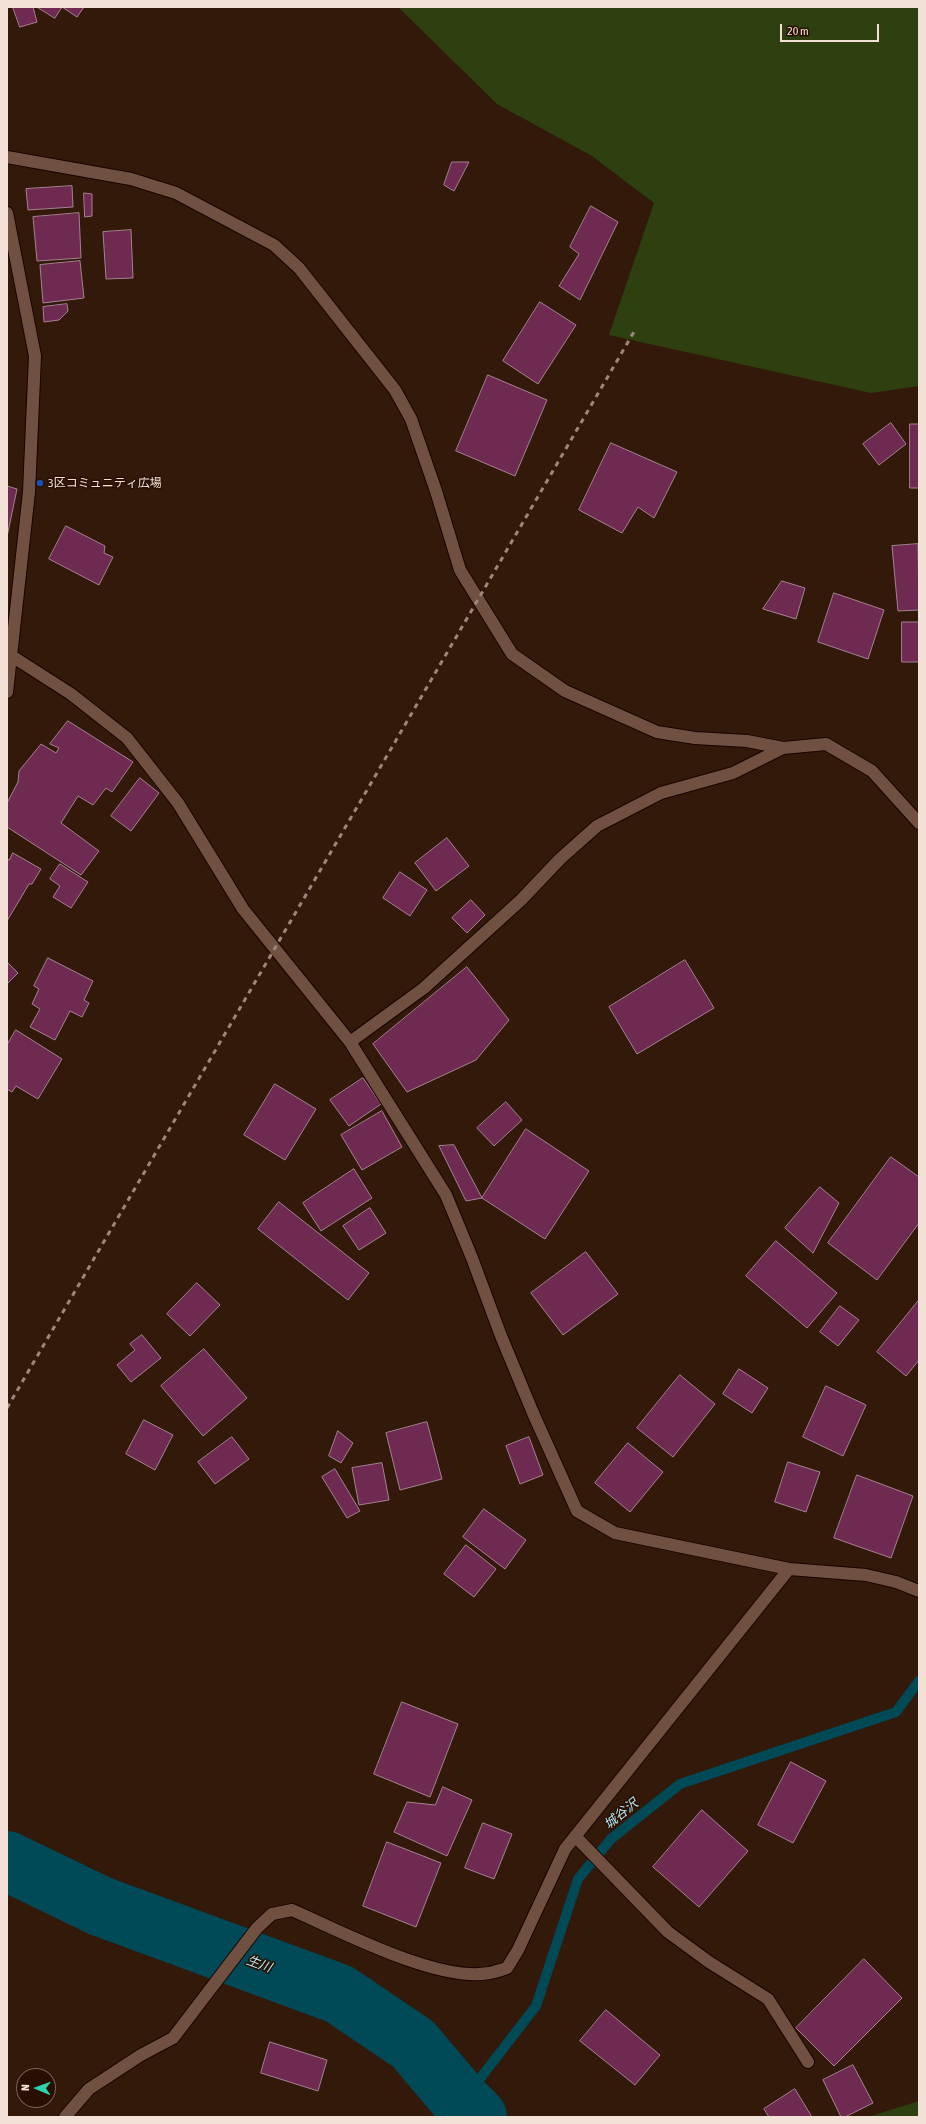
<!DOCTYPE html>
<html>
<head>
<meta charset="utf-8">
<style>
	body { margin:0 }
	#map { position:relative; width:926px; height:2124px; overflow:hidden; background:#321909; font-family:"Asap Condensed",sans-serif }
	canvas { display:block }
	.frame { position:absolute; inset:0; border:8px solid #f3e1d7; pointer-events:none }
	.north { position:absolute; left:16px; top:2068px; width:40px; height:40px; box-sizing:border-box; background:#280f02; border:1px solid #796357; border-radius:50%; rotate:272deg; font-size:11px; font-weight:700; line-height:16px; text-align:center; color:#f3e1d7 }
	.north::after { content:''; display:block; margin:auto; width:14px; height:18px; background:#2ad5ac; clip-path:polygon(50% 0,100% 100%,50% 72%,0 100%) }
	.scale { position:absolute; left:780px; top:24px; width:99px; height:18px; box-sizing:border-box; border:2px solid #f3e1d7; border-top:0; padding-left:5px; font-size:12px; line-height:14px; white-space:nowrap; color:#f3e1d7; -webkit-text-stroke:3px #280f02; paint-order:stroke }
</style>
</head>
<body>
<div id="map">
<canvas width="926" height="2124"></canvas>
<div class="frame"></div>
<div class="north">N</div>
<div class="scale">20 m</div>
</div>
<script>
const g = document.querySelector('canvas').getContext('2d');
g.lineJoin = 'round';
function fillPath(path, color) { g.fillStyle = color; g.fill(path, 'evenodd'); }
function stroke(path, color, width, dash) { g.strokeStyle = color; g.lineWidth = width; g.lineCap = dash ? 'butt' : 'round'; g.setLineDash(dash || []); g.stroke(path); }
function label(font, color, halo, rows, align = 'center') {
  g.font = font + ' "Asap Condensed","Noto Sans JP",sans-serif'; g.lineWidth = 3; g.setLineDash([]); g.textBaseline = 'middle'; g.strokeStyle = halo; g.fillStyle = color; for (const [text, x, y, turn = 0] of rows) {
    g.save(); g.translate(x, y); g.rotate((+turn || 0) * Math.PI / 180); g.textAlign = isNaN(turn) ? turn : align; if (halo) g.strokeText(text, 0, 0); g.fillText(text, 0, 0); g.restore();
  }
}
const green = new Path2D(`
	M 398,7 L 919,7 L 919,386 L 871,393 L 609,335 L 654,203 L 592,156 L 497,104 Z
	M 919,2101 L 919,2117 L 868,2117 Z`);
const stream = new Path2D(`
	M 462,2102 L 536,2006 L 578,1879 L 611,1839 L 680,1784 L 896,1712 L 919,1681`);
const river = new Path2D(`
	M 7,1861 L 100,1906 L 339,1994 L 413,2044 L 462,2102 L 477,2117`);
const building = new Path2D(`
	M 13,7 L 33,7 L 37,22 L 20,27 Z
	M 37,7 L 84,7 L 77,17 L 62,7 L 55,18 Z
	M 452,162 L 469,162 L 454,191 L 444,185 Z
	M 72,186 L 73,207 L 28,210 L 26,189 Z
	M 84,193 L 92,194 L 92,216 L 85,217 Z
	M 591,206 L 618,222 L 580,300 L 559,286 L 579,254 L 570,247 Z
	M 79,213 L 81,258 L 37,261 L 33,217 Z
	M 131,230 L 133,278 L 106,279 L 103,232 Z
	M 80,261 L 84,298 L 43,303 L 40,265 Z
	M 540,302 L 576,325 L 538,384 L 503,361 Z
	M 67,304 L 68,311 L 59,320 L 44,322 L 43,307 Z
	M 488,375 L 547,400 L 515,476 L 456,451 Z
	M 891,423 L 906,444 L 879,465 L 863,444 Z
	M 910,424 L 919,424 L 919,488 L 910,488 Z
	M 611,443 L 677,472 L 654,518 L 638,507 L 622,533 L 579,510 Z
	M 7,486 L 17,489 L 7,537 Z
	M 66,526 L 105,546 L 104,553 L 113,557 L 99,585 L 49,559 Z
	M 918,544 L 919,610 L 898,611 L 892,546 Z
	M 782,581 L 805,588 L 796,619 L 763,609 Z
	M 834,593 L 884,610 L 868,659 L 818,642 Z
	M 902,622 L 919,622 L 919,662 L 902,662 Z
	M 68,721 L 133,762 L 112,792 L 106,788 L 93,805 L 78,796 L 61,823 L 99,851 L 81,875 L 7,827 L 7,803 L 18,782 L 19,771 L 41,744 L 56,753 L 59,748 L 50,744 Z
	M 140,778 L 159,793 L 131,831 L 111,816 Z
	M 447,838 L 469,866 L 436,891 L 415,863 Z
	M 13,853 L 41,869 L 32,884 L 29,884 L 7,921 L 7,859 L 9,860 Z
	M 60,864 L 88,882 L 71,908 L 53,897 L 60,886 L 50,879 Z
	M 400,872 L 427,890 L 410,916 L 383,898 Z
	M 471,900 L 485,915 L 467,933 L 452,918 Z
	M 48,958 L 93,981 L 84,1000 L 89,1003 L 82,1017 L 70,1011 L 55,1040 L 30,1027 L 40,1009 L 32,1004 L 39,989 L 34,986 Z
	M 685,960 L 714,1008 L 637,1054 L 609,1007 Z
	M 7,962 L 18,973 L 7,984 Z
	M 467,967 L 509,1020 L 476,1060 L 407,1092 L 373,1044 Z
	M 16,1030 L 62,1059 L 38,1099 L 16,1086 L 12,1092 L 7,1089 L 7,1045 Z
	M 363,1078 L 381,1104 L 349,1126 L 330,1100 Z
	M 275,1084 L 316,1109 L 285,1160 L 244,1135 Z
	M 506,1102 L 522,1120 L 494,1146 L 477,1128 Z
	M 382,1111 L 402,1147 L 362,1170 L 341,1135 Z
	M 526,1129 L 589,1171 L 545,1239 L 482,1198 Z
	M 454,1145 L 482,1198 L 466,1201 L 439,1146 Z
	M 891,1157 L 919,1177 L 919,1223 L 877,1280 L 828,1243 Z
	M 354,1169 L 372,1198 L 321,1231 L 303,1203 Z
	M 820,1187 L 839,1203 L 813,1253 L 785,1228 Z
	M 279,1202 L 369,1273 L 348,1300 L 258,1229 Z
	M 370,1208 L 386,1233 L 359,1250 L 343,1226 Z
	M 776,1241 L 837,1293 L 807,1328 L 746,1276 Z
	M 586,1252 L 618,1294 L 563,1335 L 531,1293 Z
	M 197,1283 L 220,1305 L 190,1336 L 167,1314 Z
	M 919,1300 L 919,1360 L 906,1376 L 877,1352 Z
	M 840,1306 L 859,1320 L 838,1346 L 820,1332 Z
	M 142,1335 L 161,1358 L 131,1382 L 117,1365 L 135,1350 L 130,1344 Z
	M 204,1349 L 247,1398 L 203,1436 L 161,1386 Z
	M 739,1369 L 768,1388 L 752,1413 L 723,1394 Z
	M 680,1375 L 715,1404 L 673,1457 L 637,1428 Z
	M 826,1386 L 866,1405 L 843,1456 L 803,1437 Z
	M 144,1420 L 173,1435 L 155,1470 L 126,1454 Z
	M 427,1422 L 442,1479 L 400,1490 L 386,1433 Z
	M 338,1431 L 353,1443 L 341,1463 L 329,1456 Z
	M 232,1437 L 249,1459 L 215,1484 L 198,1462 Z
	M 529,1437 L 543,1475 L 520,1484 L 506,1446 Z
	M 628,1443 L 663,1472 L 630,1512 L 595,1483 Z
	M 788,1462 L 820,1472 L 806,1512 L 775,1502 Z
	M 382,1463 L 389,1500 L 359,1505 L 352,1468 Z
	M 335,1469 L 360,1511 L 347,1518 L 322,1477 Z
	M 857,1475 L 913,1496 L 891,1558 L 834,1538 Z
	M 484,1509 L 526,1540 L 505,1569 L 463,1537 Z
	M 466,1545 L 496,1569 L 474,1597 L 444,1574 Z
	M 402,1702 L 458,1724 L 430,1797 L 374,1774 Z
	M 791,1762 L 826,1781 L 793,1843 L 758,1825 Z
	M 443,1787 L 472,1800 L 447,1856 L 394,1832 L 407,1802 L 435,1805 Z
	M 702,1810 L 748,1851 L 699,1907 L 653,1867 Z
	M 483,1823 L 512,1834 L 494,1879 L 465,1868 Z
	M 387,1842 L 441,1863 L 416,1927 L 363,1906 Z
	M 864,1959 L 902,1998 L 834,2066 L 796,2028 Z
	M 606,2010 L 660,2055 L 635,2085 L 580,2041 Z
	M 270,2042 L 327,2060 L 318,2091 L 261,2073 Z
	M 853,2065 L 873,2103 L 845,2117 L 841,2117 L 823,2080 Z
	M 795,2089 L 812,2117 L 769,2117 L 764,2109 Z`);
const street = new Path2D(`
	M 7,157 L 131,179 L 176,193 L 274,245 L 299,268 L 395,390 L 411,419 L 436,491 L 460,570 L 512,654 L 565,691 L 657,732 L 695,738 L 747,741 L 783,748 L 826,744 L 872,771 L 919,823
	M 7,213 L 35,356 L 29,492 L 7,692
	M 7,653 L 71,694 L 127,738 L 178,803 L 243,909 L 350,1042 L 446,1195 L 472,1258 L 501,1336 L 533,1413 L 577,1511 L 615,1533 L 789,1569 L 866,1575 L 896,1582 L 919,1591
	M 350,1042 L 424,988 L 521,900 L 560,859 L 597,826 L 661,793 L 733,773 L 783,748
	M 575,1836 L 668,1932 L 709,1962 L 768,1999 L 808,2062
	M 65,2117 L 89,2089 L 141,2055 L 173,2038 L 257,1928 L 272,1914 L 292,1910 C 340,1931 439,1983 489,1973 C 495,1972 501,1970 507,1968 L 518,1950 L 565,1849 L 789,1569`);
const rail = new Path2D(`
	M 7,1408 L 635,330`);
const markers = [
	[40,483,4,"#1a4fb4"]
];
const poiNames = [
	["3区コミュニティ広場",48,483]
];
const waterNames = [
	["城谷沢",621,1814,-39],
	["生川",259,1964,20]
];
fillPath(green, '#2e4010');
stroke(stream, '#004956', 10);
stroke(river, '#004956', 60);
fillPath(building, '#6f2a52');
stroke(building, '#a48292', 1);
stroke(street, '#190300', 14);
stroke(street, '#705141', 12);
stroke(rail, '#9c877a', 3, [5, 5]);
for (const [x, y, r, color] of markers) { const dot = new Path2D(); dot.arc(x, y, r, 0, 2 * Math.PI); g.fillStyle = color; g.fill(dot); stroke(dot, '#280f02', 1.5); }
label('12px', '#f3e1d7', '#280f02', poiNames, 'left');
label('italic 13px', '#b4e9f5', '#280f02', waterNames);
</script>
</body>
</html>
